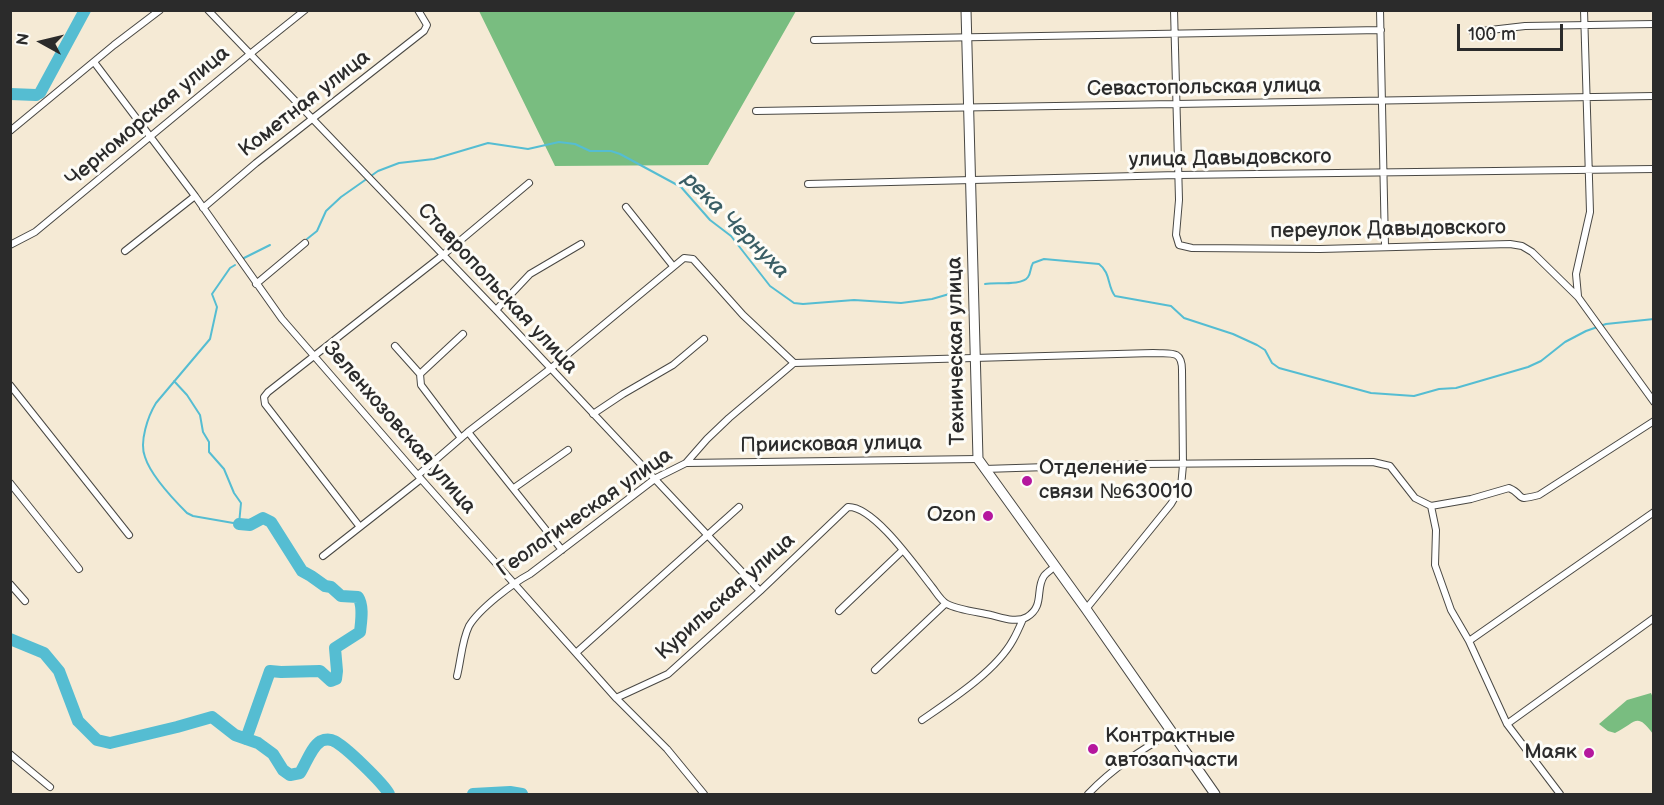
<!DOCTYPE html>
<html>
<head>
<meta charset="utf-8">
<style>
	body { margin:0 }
	#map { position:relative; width:1664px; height:805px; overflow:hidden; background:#f5ead5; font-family:"Balsamiq Sans",sans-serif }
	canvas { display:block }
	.frame { position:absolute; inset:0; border:12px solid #2b2b2b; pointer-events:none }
	.north { position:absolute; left:12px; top:12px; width:60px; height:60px; -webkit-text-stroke:4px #fdfcf7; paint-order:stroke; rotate:278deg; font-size:16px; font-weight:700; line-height:24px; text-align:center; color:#2b2b2b }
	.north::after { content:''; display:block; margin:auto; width:21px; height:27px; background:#2b2b2b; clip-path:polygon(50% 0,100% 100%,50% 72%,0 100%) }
	.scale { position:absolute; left:1457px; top:24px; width:106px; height:27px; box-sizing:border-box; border:3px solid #2b2b2b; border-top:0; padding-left:8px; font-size:18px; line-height:21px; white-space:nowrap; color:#2b2b2b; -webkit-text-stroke:4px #fdfcf7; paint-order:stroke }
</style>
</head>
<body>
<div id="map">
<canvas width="1664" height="805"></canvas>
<div class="frame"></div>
<div class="north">N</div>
<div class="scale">100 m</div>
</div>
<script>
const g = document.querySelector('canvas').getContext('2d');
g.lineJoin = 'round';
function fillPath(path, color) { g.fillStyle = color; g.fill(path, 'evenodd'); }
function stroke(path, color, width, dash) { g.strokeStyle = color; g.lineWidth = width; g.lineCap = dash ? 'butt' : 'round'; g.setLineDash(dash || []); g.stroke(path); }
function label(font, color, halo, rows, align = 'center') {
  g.font = font + ' "Balsamiq Sans",sans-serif'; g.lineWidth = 6; g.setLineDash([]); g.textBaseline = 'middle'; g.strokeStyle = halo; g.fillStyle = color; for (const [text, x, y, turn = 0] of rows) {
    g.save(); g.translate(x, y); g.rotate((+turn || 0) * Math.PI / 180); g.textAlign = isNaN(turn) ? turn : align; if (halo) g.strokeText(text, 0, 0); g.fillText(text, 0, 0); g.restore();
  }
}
const forest = new Path2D(`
	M 479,11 L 796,11 L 708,165 L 555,166 Z
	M 1651,693 L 1653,698 L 1653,734 C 1636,711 1636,723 1615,733 L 1608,731 L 1599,724 L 1627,700 Z`);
const stream = new Path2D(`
	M 307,239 L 317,231 L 326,211 L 341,197 L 378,171 L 399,163 L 434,159 L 488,143 L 528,149 L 559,142 L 575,144 L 590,151 L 611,151 L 620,154 L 681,187 L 710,220 L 731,236 L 770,286 L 794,303 L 803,304 L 854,300 L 901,303 L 932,299 L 963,290
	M 244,258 L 270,245
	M 985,284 C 995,282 1022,286 1028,277 C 1031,273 1030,268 1033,263 L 1044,259 L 1099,264 C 1111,273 1107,286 1115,296 L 1171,306 L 1184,318 L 1233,334 L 1257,345 L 1265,350 L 1272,363 L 1279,368 L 1371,393 L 1414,396 L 1439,389 L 1456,388 L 1528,367 L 1541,361 L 1565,342 L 1586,331 L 1606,324 L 1654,319
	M 174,381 L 187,395 L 200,415 L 203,432 L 209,442 L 209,452 L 224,469 L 234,493 L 241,503 L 239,524 L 193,516 L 187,513 C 173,499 151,476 145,457 C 139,442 148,416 156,403 L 210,339 L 217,307 L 212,294 L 230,268 L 235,265`);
const river = new Path2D(`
	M 40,93 L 85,10
	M 10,94 L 36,95
	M 239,524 L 250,525 L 263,518 L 271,522 L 302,571 L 311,576 L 325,586 L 331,587 L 341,596 L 358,597 C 364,606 361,622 360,632 L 335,648 L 337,671 L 336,679 L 331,681 L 320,671 L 281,672 L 270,671 L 246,739
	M 10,639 L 44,653 L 59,671 L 78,721 L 97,740 L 110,743 L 177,727 L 212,717 L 235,735 L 258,743 L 273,754 L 283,770 L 290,775 L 300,773 C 306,764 311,747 321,741 C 325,739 331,739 334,741 C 345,746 383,783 389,794
	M 473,794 L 510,792 L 522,794`);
const street = new Path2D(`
	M 208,10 L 496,310 L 760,591
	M 1174,10 L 1179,200 L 1176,235 L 1179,245 L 1192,248 L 1320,249 L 1510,244 L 1522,246 L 1532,252 L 1578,297 L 1654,402
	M 1380,10 L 1385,246
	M 1473,32 L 1525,26 L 1654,24
	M 814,40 L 1381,30
	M 94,62 L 195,196 L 282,319 L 421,479 L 616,698 L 667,749 L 704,794
	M 756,111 L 1654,96
	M 10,131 L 114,45 L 160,10
	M 808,184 L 1178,175 L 1654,169
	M 626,207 L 673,266
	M 203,208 L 256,163 L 424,31 L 427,25 L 418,10
	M 10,245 L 35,232 L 250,54 L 305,10
	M 125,251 L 195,196
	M 256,284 L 305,243
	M 1578,296 L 1576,274 L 1590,212 L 1584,10
	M 496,310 L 530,274 L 581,244
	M 395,346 L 420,374 L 421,385 L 461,438
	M 420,374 L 463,334
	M 10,385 L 129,535
	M 593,414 L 623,394 L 673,365 L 704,339
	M 468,432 L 562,550
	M 686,463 L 978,459
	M 984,469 L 1143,464 L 1373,462 L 1390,466 L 1415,498 L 1431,506 L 1436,530 L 1435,565 L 1451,610 L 1469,641 L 1507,724 L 1560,794
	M 418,475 L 468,432 L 550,369 L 684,258 L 693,259 L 743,315 L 794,363
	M 10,483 L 79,569
	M 514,488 L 568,450
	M 1431,506 L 1471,499 L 1509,488 C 1526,495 1513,502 1539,495 L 1654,421
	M 360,527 L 265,404 L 264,397 L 268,392 L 443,255 L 529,183
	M 323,556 L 421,479
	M 10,584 L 25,601
	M 839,611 L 903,550
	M 1469,641 L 1654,512
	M 577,652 L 739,507
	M 875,670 L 945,604
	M 457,676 C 461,660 462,640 469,626 C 479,609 513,583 530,574 L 656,478 L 686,463 L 707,439 L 729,418 L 794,363 L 1153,353 C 1170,354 1182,349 1182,370 L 1183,465 L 1181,487 L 1171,504 L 1086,609
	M 616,698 L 668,674 L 760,591 L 848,507 C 874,506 916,567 932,587 C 936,592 941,601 947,604 C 958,610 978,612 991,615 C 1001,618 1017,623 1027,617 C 1045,606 1035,589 1044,576 C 1046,573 1051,570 1054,567
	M 922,720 C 951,700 996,671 1013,640 C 1017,633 1020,626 1023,619
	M 1507,724 L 1654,618
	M 10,754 L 50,787
	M 1088,794 C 1113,768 1141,750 1172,732`);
const secondary = new Path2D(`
	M 966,10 L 978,459 L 1086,609 L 1215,794`);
const markers = [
	[1027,481,6,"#b5179e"],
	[988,516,6,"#b5179e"],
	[1093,749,6,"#b5179e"],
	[1589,753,6,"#b5179e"]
];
const streetNames = [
	["Севастопольская улица",1204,88,-1],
	["Кометная улица",305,104,-38],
	["Черноморская улица",148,117,-40],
	["улица Давыдовского",1230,159,-1],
	["переулок Давыдовского",1388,230,-1],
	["Ставропольская улица",497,289,47],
	["Техническая улица",957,351,-91],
	["Зеленхозовская улица",399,428,49],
	["Приисковая улица",831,445,-1],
	["Геологическая улица",585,513,-35],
	["Курильская улица",726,597,-42]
];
const poiNames = [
	["Отделение",1039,469],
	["связи №630010",1039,493],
	["Ozon",976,516,"right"],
	["Контрактные",1105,737],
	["автозапчасти",1105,761],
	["Маяк",1577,753,"right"]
];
const waterNames = [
	["река Чернуха",735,226,45]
];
fillPath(forest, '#79bd80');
stroke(stream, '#55bdd2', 2);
stroke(river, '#55bdd2', 12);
stroke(street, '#494844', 8);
stroke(secondary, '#494844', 11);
stroke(street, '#fff', 6);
stroke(secondary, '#fff', 9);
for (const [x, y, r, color] of markers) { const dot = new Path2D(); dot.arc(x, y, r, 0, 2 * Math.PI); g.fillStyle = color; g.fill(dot); stroke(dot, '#fdfcf7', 2); }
label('21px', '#2b2b2b', '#fdfcf7', streetNames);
label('21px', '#2b2b2b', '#fdfcf7', poiNames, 'left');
label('italic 22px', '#3a5e65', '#fdfcf7', waterNames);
</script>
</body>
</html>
